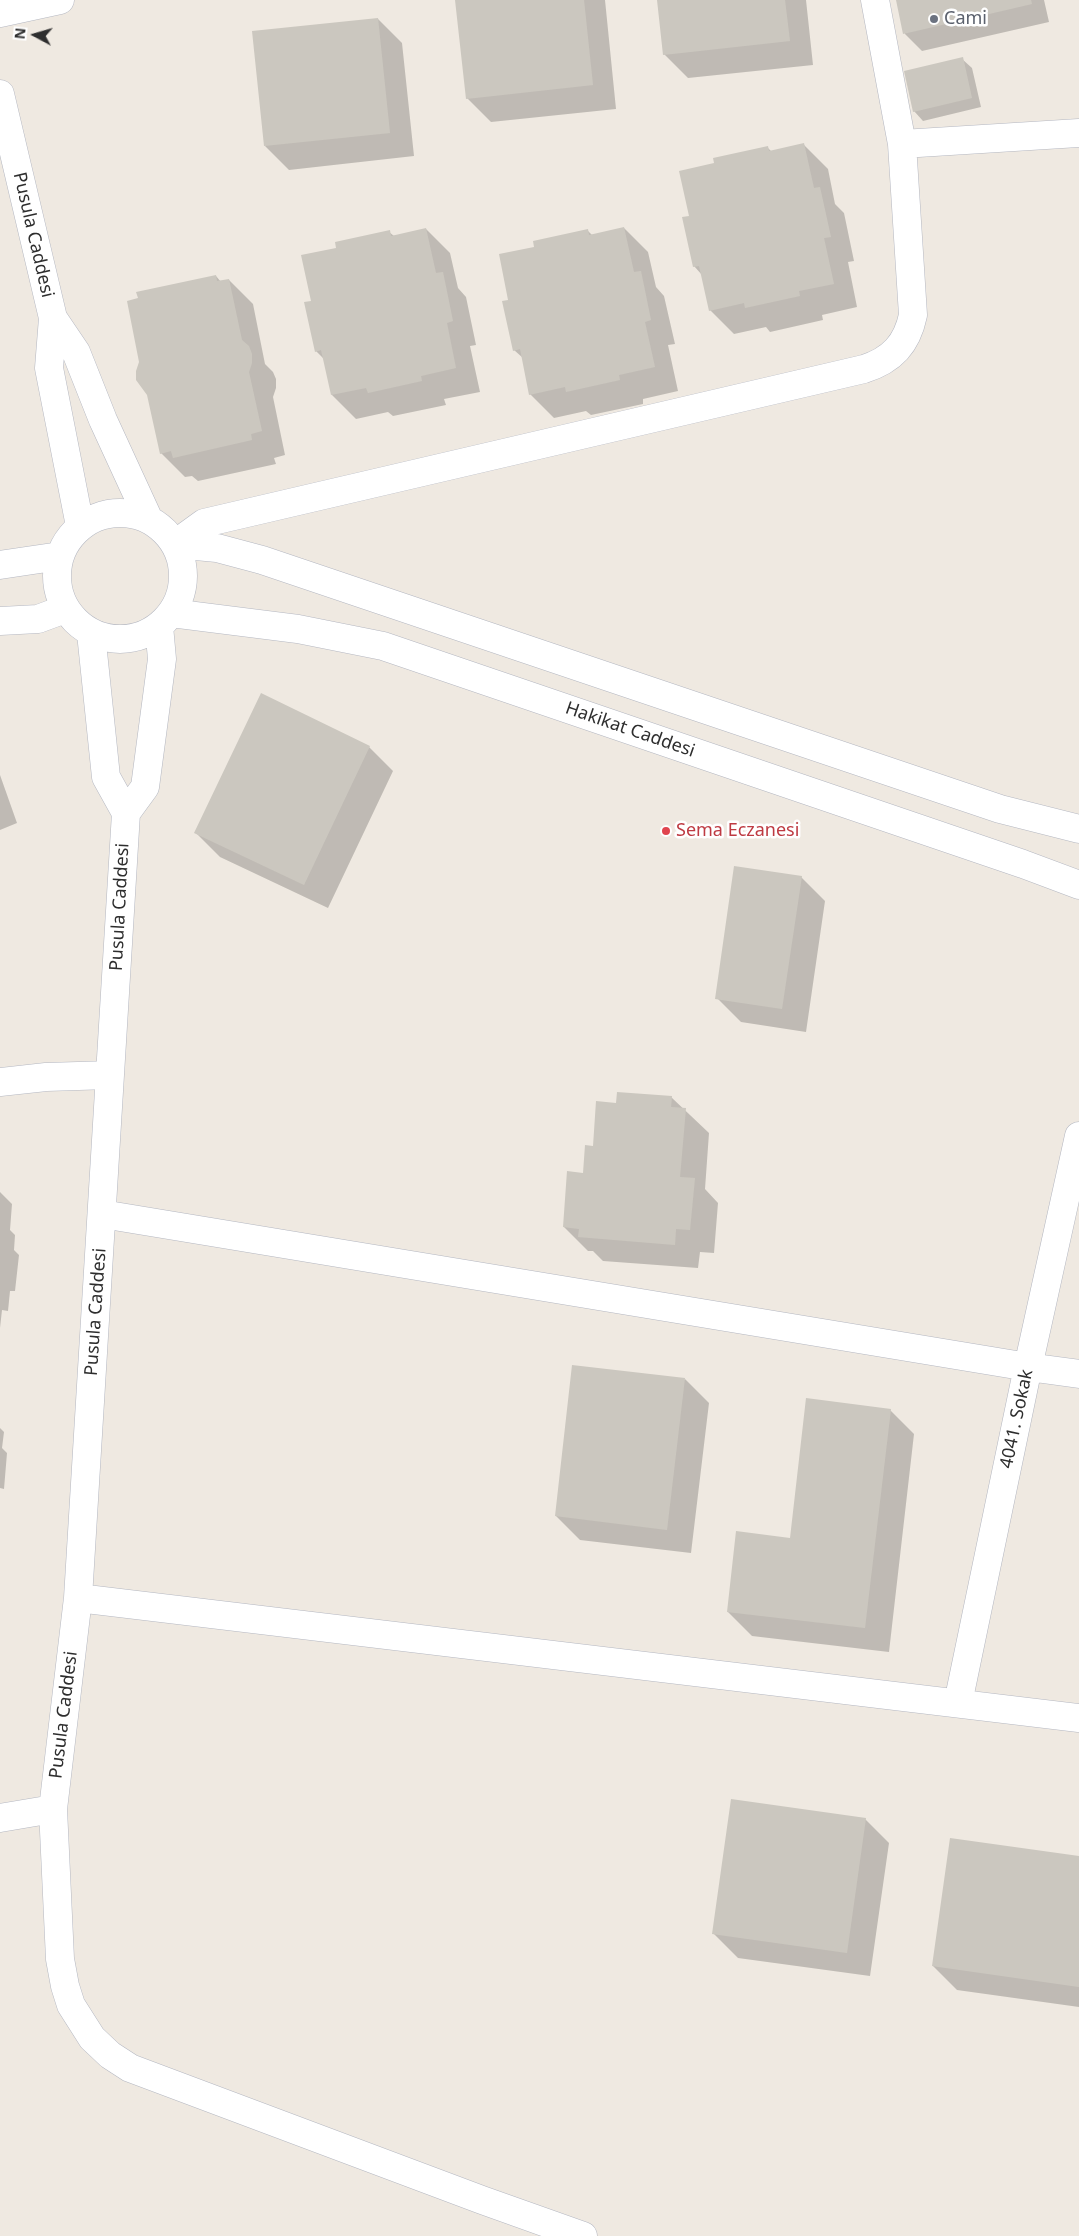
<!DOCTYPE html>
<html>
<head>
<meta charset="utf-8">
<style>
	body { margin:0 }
	#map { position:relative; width:1079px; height:2236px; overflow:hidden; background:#efe9e1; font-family:"Noto Sans",sans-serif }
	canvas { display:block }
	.north { position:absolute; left:10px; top:10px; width:50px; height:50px; -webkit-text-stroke:4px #fff; paint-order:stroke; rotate:276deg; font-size:14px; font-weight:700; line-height:20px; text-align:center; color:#2e2e2e }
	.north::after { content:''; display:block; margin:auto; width:18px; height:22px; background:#2e2e2e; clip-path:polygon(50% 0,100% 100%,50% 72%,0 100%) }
</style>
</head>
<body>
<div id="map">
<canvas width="1079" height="2236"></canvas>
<div class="north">N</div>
</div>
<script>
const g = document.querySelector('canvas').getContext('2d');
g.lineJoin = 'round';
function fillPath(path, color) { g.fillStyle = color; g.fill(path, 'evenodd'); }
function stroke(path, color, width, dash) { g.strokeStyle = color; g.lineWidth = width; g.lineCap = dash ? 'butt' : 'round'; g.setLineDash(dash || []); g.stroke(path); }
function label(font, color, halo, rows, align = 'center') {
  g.font = font + ' "Noto Sans",sans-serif'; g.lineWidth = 5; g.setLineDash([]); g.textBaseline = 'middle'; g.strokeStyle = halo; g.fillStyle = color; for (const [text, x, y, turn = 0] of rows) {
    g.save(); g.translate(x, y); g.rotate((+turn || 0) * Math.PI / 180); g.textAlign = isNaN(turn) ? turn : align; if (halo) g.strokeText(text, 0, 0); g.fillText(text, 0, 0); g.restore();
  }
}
const shadow = new Path2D(`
	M 457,0 L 605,0 L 616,109 L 491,122 L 467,98 Z
	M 658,0 L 806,0 L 813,65 L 688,78 L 664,54 Z
	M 897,0 L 1044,0 L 1049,22 L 922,51 L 905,34 Z
	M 378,19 L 402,43 L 414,156 L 289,170 L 265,146 Z
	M 962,59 L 972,68 L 981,107 L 923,121 L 914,111 Z
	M 804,145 L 828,169 L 835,204 L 844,213 L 854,261 L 848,262 L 857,307 L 822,315 L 823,320 L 770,332 L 766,327 L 734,334 L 710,310 L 702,275 L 694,266 L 690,217 L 715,164 L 767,147 L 772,152 Z
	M 624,228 L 648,252 L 656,287 L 664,296 L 675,344 L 668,345 L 678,391 L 643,399 L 643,404 L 591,415 L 586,411 L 554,418 L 530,394 L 523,358 L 514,350 L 510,300 L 536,248 L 588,231 L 592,235 Z
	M 426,229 L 450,253 L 458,288 L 466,297 L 476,345 L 470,346 L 480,392 L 444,399 L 446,405 L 393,416 L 388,412 L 356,419 L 332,395 L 325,360 L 316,351 L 312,302 L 338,249 L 389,232 L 394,236 Z
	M 216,276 L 221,282 L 229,280 L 253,304 L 265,364 L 273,372 L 276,379 L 276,388 L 273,397 L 285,455 L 274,458 L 276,464 L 198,481 L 192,476 L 185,477 L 161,453 Z
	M 369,747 L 393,771 L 328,908 L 220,857 L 196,833 Z
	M 0,775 L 17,823 L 0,830 Z
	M 801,877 L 825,901 L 806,1032 L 741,1022 L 717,998 Z
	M 671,1097 L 709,1133 L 705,1189 L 718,1203 L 714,1253 L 700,1252 L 698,1268 L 603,1261 L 593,1251 L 588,1251 L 564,1227 L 594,1147 L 617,1104 Z
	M 0,1192 L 12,1204 L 10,1230 L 15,1235 L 14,1250 L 19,1255 L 15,1291 L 10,1291 L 8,1311 L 2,1310 L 0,1328 Z
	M 685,1379 L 709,1403 L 691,1553 L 580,1540 L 556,1516 Z
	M 890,1410 L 914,1434 L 889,1652 L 752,1636 L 728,1612 L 791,1539 Z
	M 0,1428 L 4,1432 L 2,1448 L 7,1453 L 4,1489 L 0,1488 Z
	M 865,1819 L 889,1843 L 870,1976 L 738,1958 L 714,1934 Z
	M 1079,1857 L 1079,2007 L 957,1990 L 933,1966 Z`);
const building = new Path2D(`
	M 455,0 L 584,0 L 593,85 L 466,99 Z
	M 657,0 L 785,0 L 790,41 L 663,55 Z
	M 896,0 L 1031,0 L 1032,4 L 903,34 Z
	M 378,18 L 390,133 L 264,146 L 252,31 Z
	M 963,57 L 972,98 L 913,112 L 904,71 Z
	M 804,143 L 814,188 L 820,187 L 831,237 L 824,238 L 834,284 L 799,291 L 800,296 L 745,308 L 744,303 L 709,311 L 699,266 L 693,267 L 682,217 L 689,216 L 679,171 L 714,163 L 713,158 L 768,146 L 769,151 Z
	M 624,227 L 634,272 L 641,271 L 651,320 L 645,322 L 655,367 L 619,375 L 620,380 L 566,392 L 565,387 L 529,395 L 520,349 L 513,351 L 502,301 L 508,300 L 499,254 L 534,247 L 533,241 L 588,229 L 589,235 Z
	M 426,228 L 436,273 L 443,272 L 453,321 L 447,323 L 456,368 L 421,376 L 422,381 L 368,393 L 366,388 L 331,395 L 321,350 L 315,352 L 304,302 L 311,301 L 301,255 L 336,248 L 335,242 L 390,230 L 391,236 Z
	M 216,275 L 217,281 L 229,279 L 242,340 L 249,346 L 252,354 L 252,363 L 249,372 L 262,431 L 251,434 L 252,440 L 173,458 L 171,451 L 160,454 L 147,395 L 136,380 L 136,371 L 139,362 L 127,301 L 138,298 L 136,292 Z
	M 261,693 L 370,746 L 304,885 L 194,833 Z
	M 734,866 L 802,876 L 782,1009 L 715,999 Z
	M 617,1092 L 672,1096 L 671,1107 L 686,1108 L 680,1177 L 695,1178 L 690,1230 L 676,1229 L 675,1245 L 578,1237 L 579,1229 L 563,1227 L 567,1171 L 583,1173 L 585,1145 L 593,1146 L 596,1101 L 616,1103 Z
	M 572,1365 L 685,1378 L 667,1530 L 555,1516 Z
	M 806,1398 L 891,1409 L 865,1628 L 727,1612 L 736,1531 L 790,1538 Z
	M 731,1799 L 866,1818 L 847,1953 L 712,1934 Z
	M 950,1838 L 1079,1856 L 1079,1987 L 932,1966 Z`);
const minor = new Path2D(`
	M 0,13 L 60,0
	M 0,94 L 53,318 L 49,368 L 80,526
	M 902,144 L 1079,133
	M 53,318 L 76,352 L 103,420 L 149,520
	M57 576a63 63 0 1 1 126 0a63 63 0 1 1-126 0Z
	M 175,544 L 204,523 L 864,369 C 892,360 907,344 913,315 L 902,144 L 875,0
	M 175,544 L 217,548 L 262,560 L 1000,809 L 1079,829
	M 0,565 L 60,556
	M 171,613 L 298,629 L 383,646 L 1023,864 L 1079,885
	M 0,621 L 38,619 L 65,609
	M 91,633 L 106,777 L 126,813 L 78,1598 L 53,1809 L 60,1959 L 65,1986 L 71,2005 L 92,2038 L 110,2055 L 130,2068 L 482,2200 L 583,2236
	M 126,813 L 145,787 L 162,659 L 159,626
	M 0,1082 L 46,1077 L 110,1075
	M 102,1214 L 1028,1367 L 1079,1374
	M 78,1598 L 1079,1718
	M 958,1703 L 1028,1367 L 1079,1136
	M 0,1818 L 53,1809`);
const markers = [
	[934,19,5,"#6b7280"],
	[666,831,5,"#e0444e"]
];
const worshipNames = [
	["Cami",944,19]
];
const streetNames = [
	["Pusula Caddesi",33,235,77],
	["Hakikat Caddesi",630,730,19],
	["Pusula Caddesi",120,907,-87],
	["Pusula Caddesi",96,1312,-86],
	["4041. Sokak",1017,1419,-78],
	["Pusula Caddesi",64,1715,-83]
];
const healthNames = [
	["Sema Eczanesi",676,831]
];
fillPath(shadow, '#0003');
fillPath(building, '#cbc7bf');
stroke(minor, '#b4b7c1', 29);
stroke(minor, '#fff', 28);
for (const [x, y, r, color] of markers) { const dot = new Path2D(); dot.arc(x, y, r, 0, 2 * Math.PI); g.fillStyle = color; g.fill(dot); stroke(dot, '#fff', 2); }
label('18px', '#5b616d', '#fff', worshipNames, 'left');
label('18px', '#2e2e2e', '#fff', streetNames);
label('18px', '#be3a42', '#fff', healthNames, 'left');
</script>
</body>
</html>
